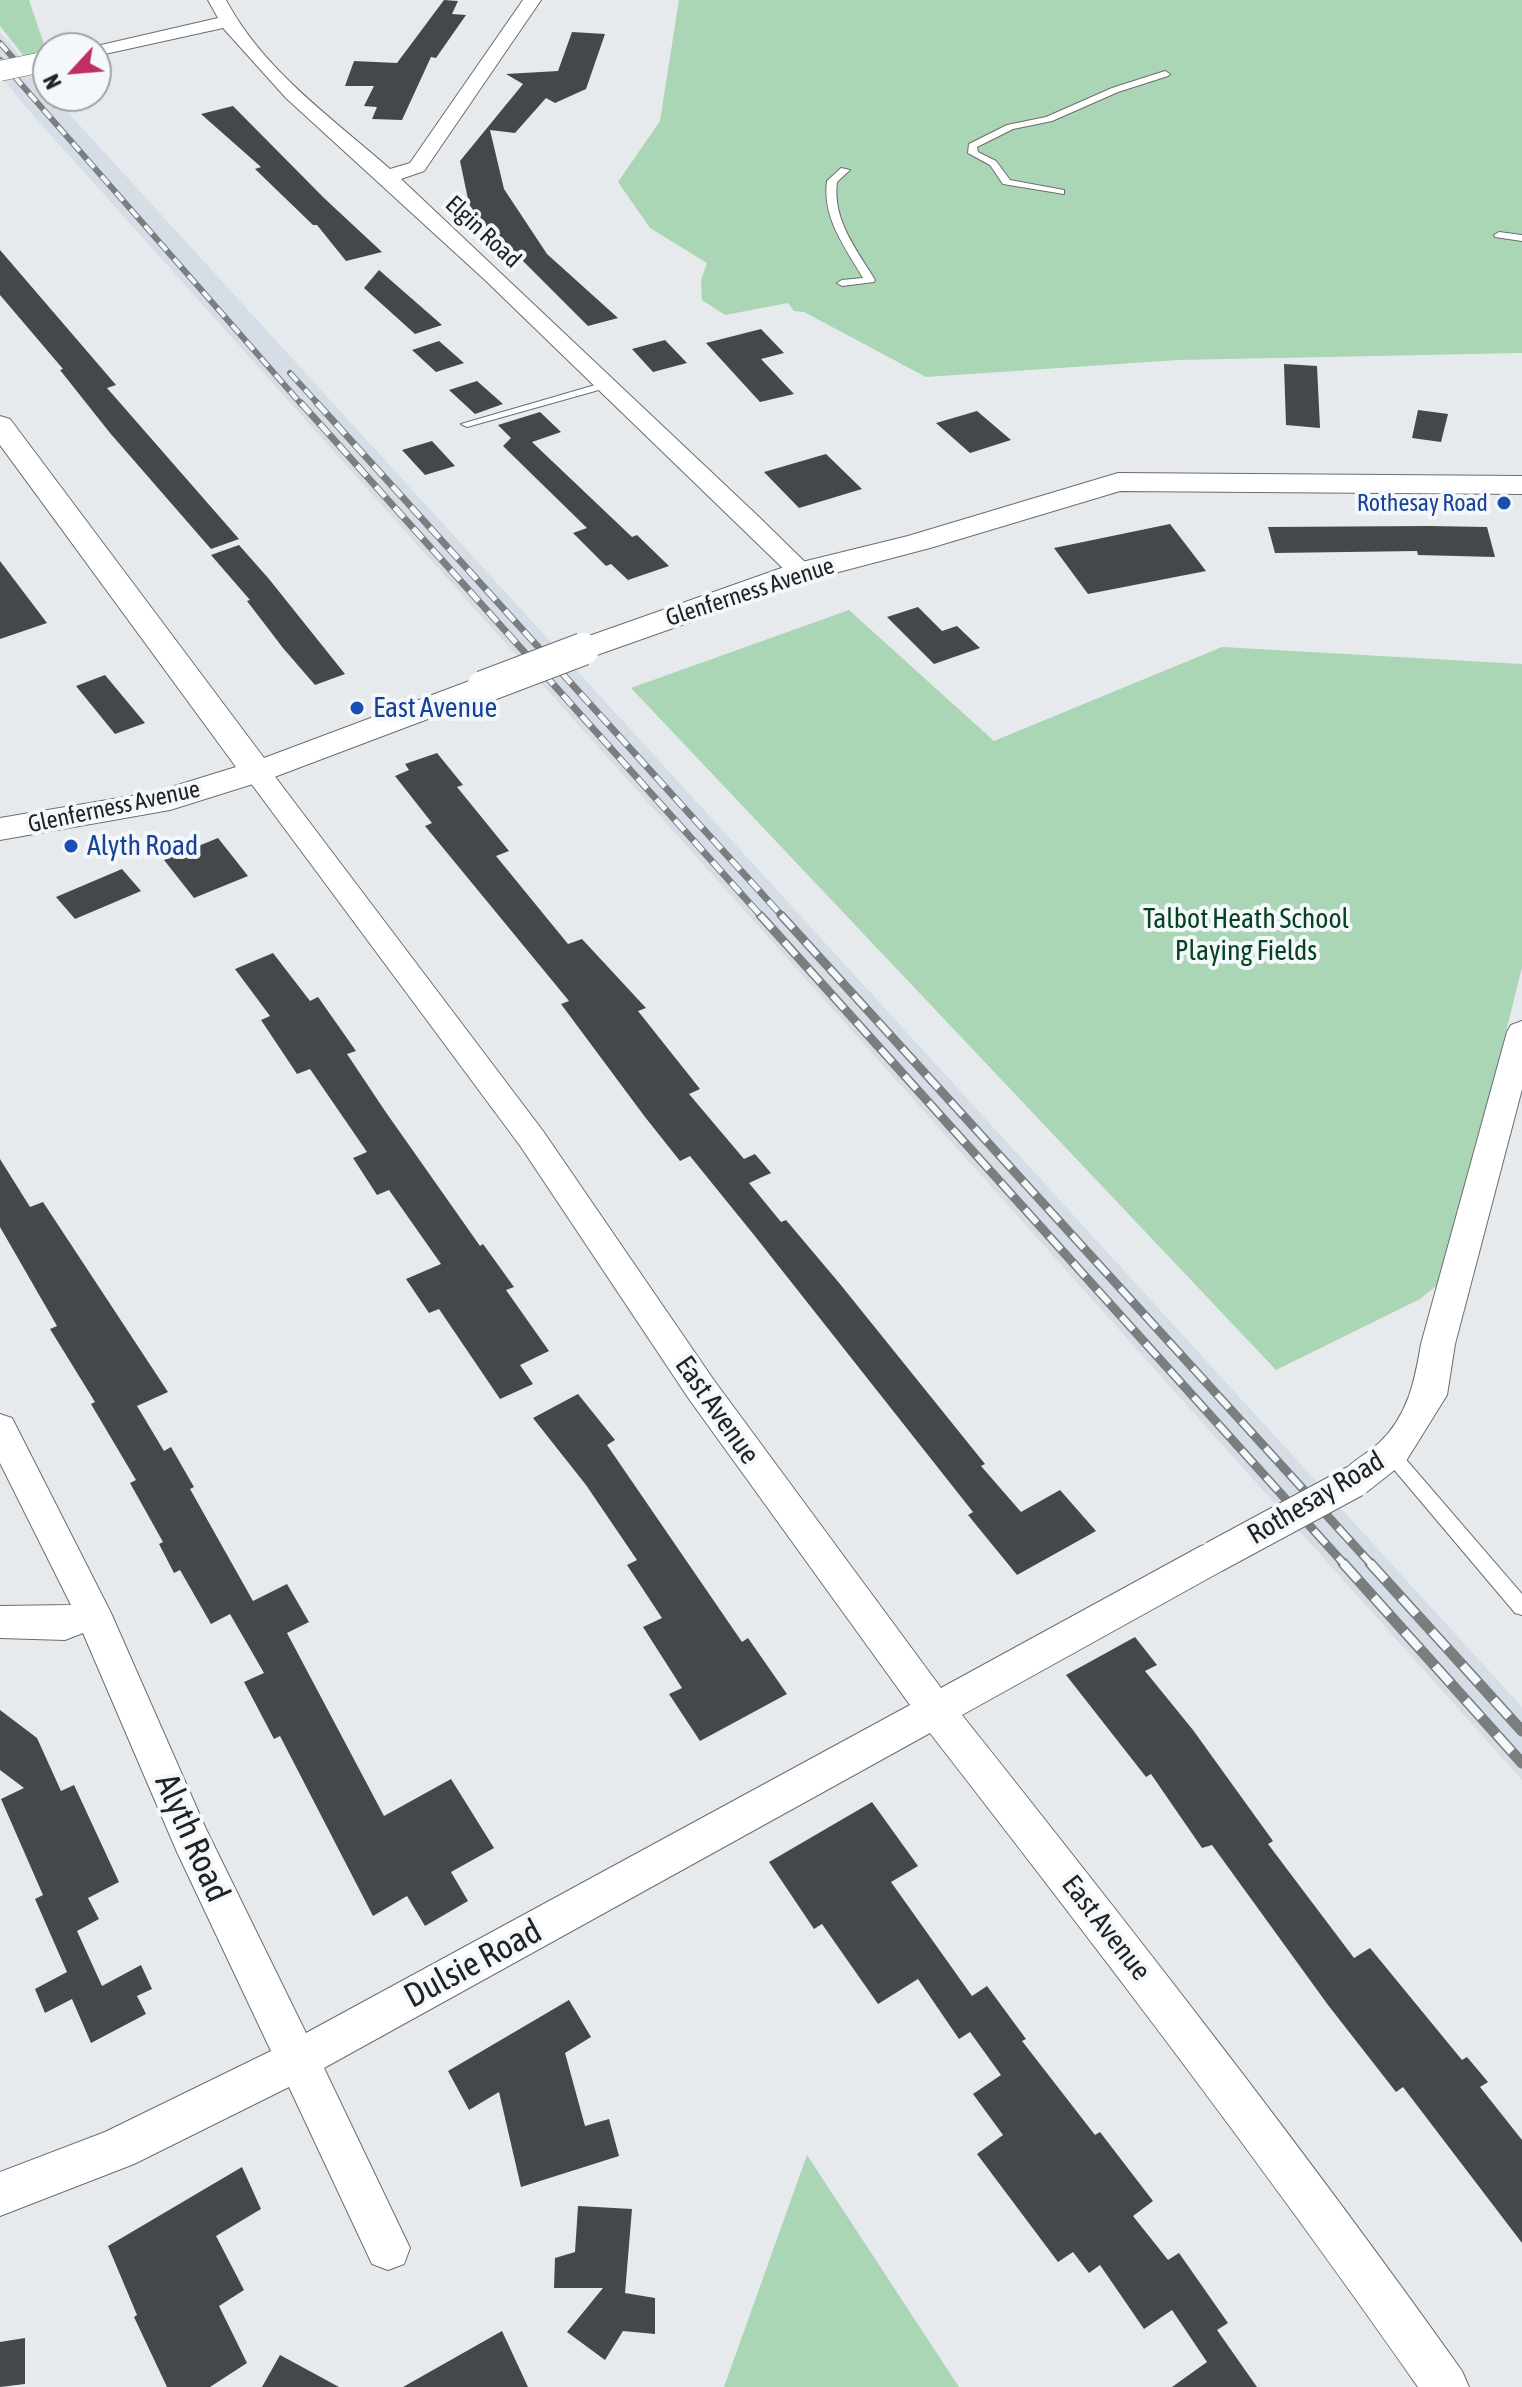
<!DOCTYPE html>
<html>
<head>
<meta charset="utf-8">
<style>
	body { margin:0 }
	#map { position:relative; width:1522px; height:2387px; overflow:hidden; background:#e7eaed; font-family:"Asap Condensed",sans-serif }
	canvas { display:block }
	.north { position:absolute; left:32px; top:32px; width:80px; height:80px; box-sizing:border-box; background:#f5f8fa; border:2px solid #a0a2a4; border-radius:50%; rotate:244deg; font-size:22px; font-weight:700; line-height:32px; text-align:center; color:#212223 }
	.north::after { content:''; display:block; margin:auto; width:28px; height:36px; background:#bd3061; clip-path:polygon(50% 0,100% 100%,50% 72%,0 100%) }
</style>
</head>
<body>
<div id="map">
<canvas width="1522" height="2387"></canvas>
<div class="north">N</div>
</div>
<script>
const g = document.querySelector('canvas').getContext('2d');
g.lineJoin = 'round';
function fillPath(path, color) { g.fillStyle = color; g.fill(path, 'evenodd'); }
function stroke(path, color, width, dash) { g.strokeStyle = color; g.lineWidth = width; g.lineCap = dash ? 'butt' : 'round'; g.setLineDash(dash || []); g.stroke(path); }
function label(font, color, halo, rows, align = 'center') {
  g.font = font + ' "Asap Condensed",sans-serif'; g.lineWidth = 8; g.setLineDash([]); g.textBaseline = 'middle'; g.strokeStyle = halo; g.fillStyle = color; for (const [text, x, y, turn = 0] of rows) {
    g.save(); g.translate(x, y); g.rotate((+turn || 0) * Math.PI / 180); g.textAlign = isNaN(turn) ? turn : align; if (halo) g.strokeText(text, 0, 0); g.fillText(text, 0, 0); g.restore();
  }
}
const built = new Path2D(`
	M 0,32 L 48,90 L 48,96 L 53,96 L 1522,1707 L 1522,1780 L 23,104 L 0,75 Z`);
const green = new Path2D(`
	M 0,0 L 29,0 L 48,56 L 27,60 L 0,26 Z
	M 679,0 L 1522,0 L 1522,353 L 1178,360 L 926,377 L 804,312 L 794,311 L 788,303 L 725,315 L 702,300 L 701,280 L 707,263 L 650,228 L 618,182 L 660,121 Z
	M 849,610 L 994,741 L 1222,647 L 1522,664 L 1522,967 L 1445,1279 L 1420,1299 L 1276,1370 L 631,688 Z
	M 807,2155 L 959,2387 L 724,2387 Z`);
const building = new Path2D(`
	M 444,0 L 458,1 L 452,14 L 466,15 L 436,58 L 431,57 L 402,120 L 372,119 L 377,107 L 364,106 L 374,86 L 345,86 L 354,61 L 397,63 Z
	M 572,32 L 605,34 L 586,89 L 555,103 L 546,98 L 515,133 L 490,130 L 504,189 L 547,254 L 618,318 L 588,326 L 503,241 L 495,243 L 469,204 L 460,161 L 523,84 L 506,74 L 558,71 Z
	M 233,106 L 324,198 L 382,252 L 346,261 L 317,225 L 313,225 L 255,169 L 261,167 L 201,114 Z
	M 0,250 L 116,385 L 107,388 L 239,539 L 211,549 L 110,433 L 60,370 L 63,369 L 0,295 Z
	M 379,270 L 442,325 L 415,334 L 364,288 Z
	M 761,329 L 784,353 L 761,359 L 794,394 L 760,402 L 706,343 Z
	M 665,340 L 687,363 L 653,372 L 632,349 Z
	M 439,341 L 464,363 L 436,372 L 412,350 Z
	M 1284,364 L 1317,366 L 1320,428 L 1286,425 Z
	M 477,381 L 503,404 L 475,414 L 449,390 Z
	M 1418,410 L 1448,414 L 1441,442 L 1412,438 Z
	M 977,411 L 1011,440 L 970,453 L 936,423 Z
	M 540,412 L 561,432 L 532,442 L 632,537 L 637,535 L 669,566 L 628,580 L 611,564 L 606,566 L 573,533 L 587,528 L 503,446 L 511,438 L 498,425 Z
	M 432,441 L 455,466 L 425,475 L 402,450 Z
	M 826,454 L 862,489 L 799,508 L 764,472 Z
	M 1170,524 L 1206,571 L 1088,594 L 1054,548 Z
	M 1429,526 L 1487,527 L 1495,557 L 1418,555 L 1417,551 L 1275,553 L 1268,527 Z
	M 239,545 L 269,579 L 345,674 L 315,685 L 283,648 L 247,601 L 250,600 L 211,555 Z
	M 0,561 L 47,623 L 0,639 Z
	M 918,607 L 942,631 L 957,626 L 980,648 L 934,664 L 887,617 Z
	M 105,675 L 145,723 L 115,734 L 76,686 Z
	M 437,753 L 463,785 L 457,787 L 509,851 L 496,856 L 568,944 L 582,939 L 646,1008 L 638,1011 L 700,1089 L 689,1094 L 744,1159 L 755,1154 L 771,1173 L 749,1183 L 781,1222 L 786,1220 L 840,1284 L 985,1464 L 981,1466 L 1021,1512 L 1060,1490 L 1096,1531 L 1017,1575 L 968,1515 L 973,1512 L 754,1235 L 690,1156 L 680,1161 L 645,1117 L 561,1004 L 569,1001 L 425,826 L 432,823 L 395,776 L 409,770 L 405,764 Z
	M 218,838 L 248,876 L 194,898 L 164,860 Z
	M 122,869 L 141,891 L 75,919 L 56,897 Z
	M 273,953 L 310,1001 L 318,997 L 356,1051 L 347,1054 L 385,1111 L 480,1246 L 483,1244 L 514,1287 L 506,1290 L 549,1351 L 520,1365 L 533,1384 L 500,1399 L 439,1309 L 429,1313 L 406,1279 L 441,1264 L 389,1190 L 377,1195 L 353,1158 L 367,1152 L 310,1069 L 297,1074 L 261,1020 L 270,1016 L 235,969 Z
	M 0,1159 L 30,1207 L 43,1202 L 168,1392 L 137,1406 L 164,1451 L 171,1447 L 194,1487 L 190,1489 L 253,1601 L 287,1584 L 309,1622 L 287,1633 L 384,1816 L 451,1779 L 494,1848 L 451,1872 L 468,1901 L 425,1926 L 407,1896 L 373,1916 L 280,1736 L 274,1739 L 244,1682 L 264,1673 L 230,1614 L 211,1624 L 180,1570 L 174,1573 L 159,1544 L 163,1542 L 130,1483 L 136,1480 L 91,1404 L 95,1402 L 50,1329 L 57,1326 L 0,1227 Z
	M 578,1394 L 615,1440 L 607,1445 L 742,1642 L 748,1638 L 787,1694 L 700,1741 L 669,1694 L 682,1688 L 643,1627 L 662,1618 L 627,1565 L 637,1560 L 586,1485 L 533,1418 Z
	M 1135,1637 L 1157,1665 L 1145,1671 L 1193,1730 L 1273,1841 L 1268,1844 L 1354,1958 L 1370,1948 L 1462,2060 L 1467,2057 L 1488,2082 L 1480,2087 L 1522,2140 L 1522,2243 L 1403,2087 L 1396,2092 L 1328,2005 L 1212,1845 L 1202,1848 L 1151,1774 L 1146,1777 L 1066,1675 Z
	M 0,1710 L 37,1738 L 61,1791 L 74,1785 L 119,1882 L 88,1898 L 99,1919 L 77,1931 L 102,1986 L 141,1965 L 152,1989 L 137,1996 L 146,2014 L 91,2043 L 72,1999 L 45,2013 L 35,1989 L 67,1972 L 35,1899 L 43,1895 L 1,1799 L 24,1788 L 0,1770 Z
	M 872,1802 L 918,1866 L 891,1882 L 972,1996 L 987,1986 L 1026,2039 L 1022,2041 L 1095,2135 L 1100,2132 L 1153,2201 L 1133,2216 L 1168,2260 L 1179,2253 L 1228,2323 L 1217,2330 L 1257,2387 L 1172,2387 L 1207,2362 L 1172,2310 L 1144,2329 L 1100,2265 L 1089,2273 L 1073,2252 L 1058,2262 L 977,2154 L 1003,2135 L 973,2094 L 1001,2075 L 970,2032 L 959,2039 L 918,1979 L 878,2004 L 822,1924 L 814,1929 L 769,1862 Z
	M 569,2000 L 591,2037 L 565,2053 L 585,2126 L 609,2119 L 619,2156 L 521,2187 L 499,2092 L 469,2110 L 448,2071 Z
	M 242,2167 L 261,2209 L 216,2236 L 244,2290 L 219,2306 L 247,2363 L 210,2387 L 167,2387 L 134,2317 L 137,2315 L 108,2246 Z
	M 578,2206 L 632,2209 L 625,2293 L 655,2298 L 655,2334 L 623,2331 L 605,2360 L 567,2332 L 603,2288 L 554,2288 L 555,2258 L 575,2252 Z
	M 502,2331 L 528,2387 L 403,2387 Z
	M 25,2338 L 25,2384 L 0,2387 L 0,2342 Z
	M 280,2355 L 339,2387 L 262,2387 Z`);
const service = new Path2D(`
	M 1165,71 L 1170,74 L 1168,76 L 1118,92 L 1052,121 L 1013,129 L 977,147 L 978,152 L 996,161 L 1010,180 L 1064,190 L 1064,194 L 1003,184 L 990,165 L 968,153 L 969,144 L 1007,125 L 1046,117 L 1112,88 Z
	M 841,168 L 850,170 L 837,182 C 832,220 857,250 875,280 L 874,282 L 842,286 L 837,283 L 842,280 L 863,278 C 845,247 822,218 827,181 Z
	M 1499,232 L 1522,235 L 1522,241 L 1495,237 L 1494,235 Z
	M 609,381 L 615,384 L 613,386 L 467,427 L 461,424 Z
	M 1391,1447 L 1397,1449 L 1522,1594 L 1522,1615 L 1515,1613 L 1385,1459 L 1382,1454 L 1385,1449 Z`);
const minor = new Path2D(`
	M 208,0 L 226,0 C 263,70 332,118 390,169 L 410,163 L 523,0 L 541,0 L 424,171 L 401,179 L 759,517 L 810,567 L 813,572 L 810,577 L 792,577 L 485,280 L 286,98 L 223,28 L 96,56 L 96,48 L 88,48 L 218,18 Z
	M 257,764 L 267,766 L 543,1131 L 713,1379 L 941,1688 L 1201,1546 L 1214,1542 L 1227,1546 L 1232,1557 L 1227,1568 L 962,1715 C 1133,1930 1303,2147 1462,2371 L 1469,2387 L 1418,2387 C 1262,2164 1097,1948 930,1733 L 324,2068 L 410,2248 L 404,2264 L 388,2270 L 372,2264 L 289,2087 L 134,2164 L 0,2216 L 0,2172 L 105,2132 L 271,2051 L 177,1852 L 83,1633 L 65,1640 L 0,1638 L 0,1606 L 71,1605 L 0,1463 L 0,1414 L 12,1418 L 111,1613 L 206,1829 L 306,2033 L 910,1705 L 689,1399 L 521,1147 L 247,778 L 243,772 L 247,766 Z
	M 1522,1021 L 1522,1089 L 1455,1344 L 1447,1395 L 1406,1461 L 1368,1491 L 1355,1496 L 1342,1491 L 1337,1481 C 1346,1463 1365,1456 1379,1443 C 1408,1416 1415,1380 1421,1344 L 1507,1032 L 1511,1025 Z`);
const tertiary = new Path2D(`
	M 0,416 L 10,419 L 264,758 L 472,680 L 483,677 L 494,680 L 499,687 L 494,694 L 269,779 L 170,810 L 0,840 L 0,818 L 155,792 L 236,767 L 0,445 Z
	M 1118,473 L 1522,476 L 1522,494 L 1120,491 L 930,548 L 812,579 L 594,656 L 583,659 L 572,656 L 567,649 L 572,642 L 790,565 L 908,536 Z`);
const railFar3 = new Path2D(`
	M 0,43 L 21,67
	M 0,60 L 302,405
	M 290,373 L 319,405`);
const railFar2 = new Path2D(`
	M 301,403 L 762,917
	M 317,403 L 783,917`);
const railFar1 = new Path2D(`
	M 760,915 L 1345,1565
	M 781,915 L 1372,1565`);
const rail = new Path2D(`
	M 1343,1563 L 1522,1763
	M 1370,1563 L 1522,1731`);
const minorBridgeFar1 = new Path2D(`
	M 0,71 L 38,63`);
const minorBridge = new Path2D(`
	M 1214,1557 L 1355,1481`);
const tertiaryBridge = new Path2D(`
	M 483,687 L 583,649`);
const markers = [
	[1504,503,8,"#1a4fb4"],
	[357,708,8,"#1a4fb4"],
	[71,846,8,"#1a4fb4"]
];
const farStreetnames = [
	["Elgin Road",483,232,43],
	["Glenferness Avenue",750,592,-18],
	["Glenferness Avenue",114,807,-12]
];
const farTransitnames = [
	["Rothesay Road",1488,503]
];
const transitNames = [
	["East Avenue",373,708],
	["Alyth Road",87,846]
];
const parkNames = [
	["Talbot Heath School",1246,919],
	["Playing Fields",1246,951]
];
const streetNames = [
	["East Avenue",717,1410,55],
	["Rothesay Road",1316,1498,-31],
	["East Avenue",1106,1928,52]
];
const nearStreetnames = [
	["Alyth Road",192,1838,66],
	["Dulsie Road",473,1964,-28]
];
fillPath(built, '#d5dee6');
fillPath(green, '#aad6b5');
fillPath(building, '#45484a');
stroke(service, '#6b6d70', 2);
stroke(minor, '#6b6d70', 2);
stroke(tertiary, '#6b6d70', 2);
fillPath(service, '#fff');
fillPath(minor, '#fff');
fillPath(tertiary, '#fff');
stroke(railFar3, '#7b7d7f', 6);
stroke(railFar2, '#7b7d7f', 7);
stroke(railFar1, '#7b7d7f', 9);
stroke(rail, '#7b7d7f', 11);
stroke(railFar3, '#f5f8fa', 4, [11]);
stroke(railFar2, '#f5f8fa', 5, [14]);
stroke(railFar1, '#f5f8fa', 6, [18]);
stroke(rail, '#f5f8fa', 8, [23]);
stroke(minorBridgeFar1, '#6b6d70', 21, []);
stroke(minorBridge, '#6b6d70', 34, []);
stroke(tertiaryBridge, '#6b6d70', 34, []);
stroke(minorBridgeFar1, '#fff', 20);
stroke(minorBridge, '#fff', 32);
stroke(tertiaryBridge, '#fff', 32);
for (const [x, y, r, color] of markers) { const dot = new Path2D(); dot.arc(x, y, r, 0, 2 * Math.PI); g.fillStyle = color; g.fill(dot); stroke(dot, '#f5f8fa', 3); }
label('24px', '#212223', '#f5f8fa', farStreetnames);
label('24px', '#164399', '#f5f8fa', farTransitnames, 'right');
label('28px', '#164399', '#f5f8fa', transitNames, 'left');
label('28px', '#054221', '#f5f8fa', parkNames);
label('28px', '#212223', '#f5f8fa', streetNames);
label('34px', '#212223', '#f5f8fa', nearStreetnames);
</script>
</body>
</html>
